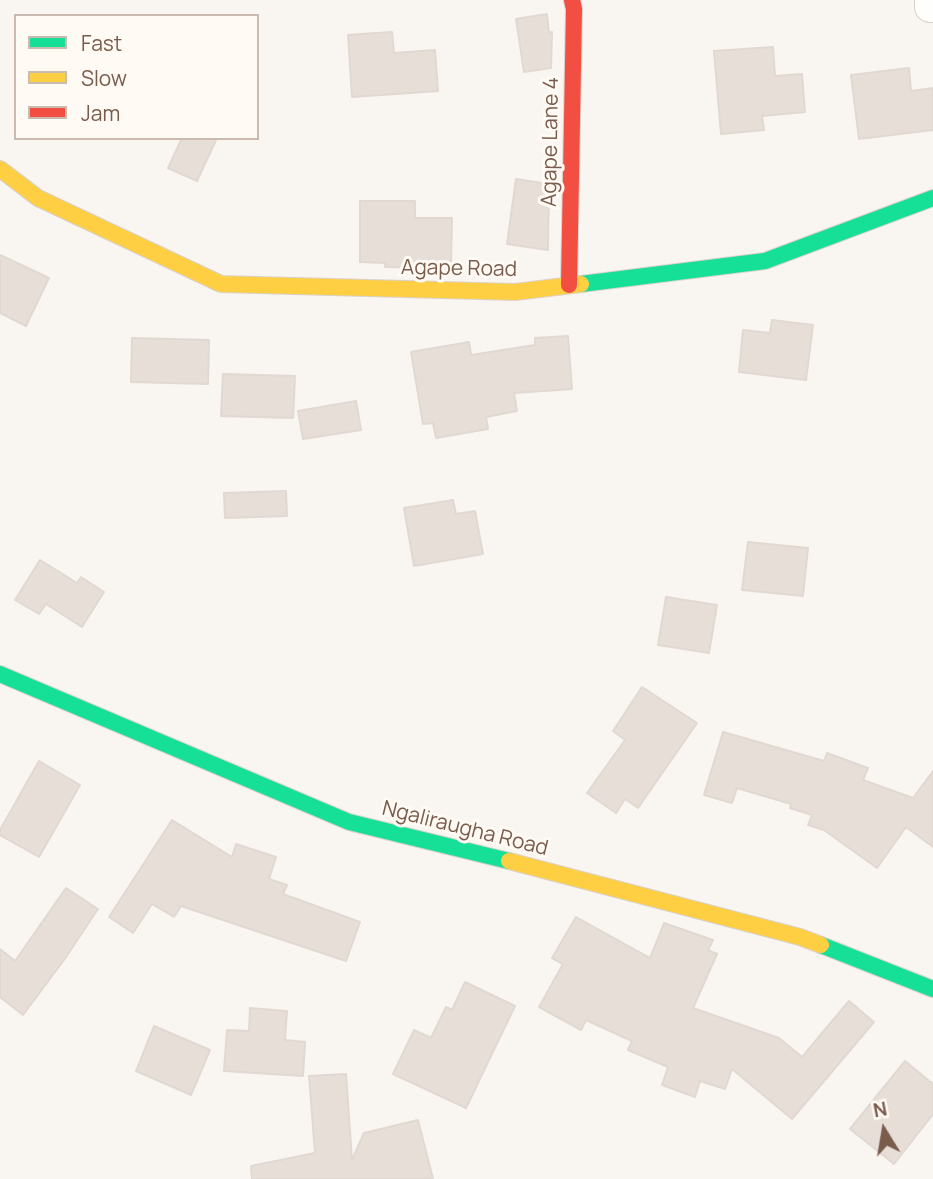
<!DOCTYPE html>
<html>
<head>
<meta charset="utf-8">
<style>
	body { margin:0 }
	#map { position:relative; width:933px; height:1179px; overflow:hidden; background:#f9f5f0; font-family:Manrope,sans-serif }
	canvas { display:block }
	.legend { position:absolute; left:14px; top:14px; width:245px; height:126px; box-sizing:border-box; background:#fffaf3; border:2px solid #cabbb1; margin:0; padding:9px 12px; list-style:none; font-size:21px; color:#7a5c4d }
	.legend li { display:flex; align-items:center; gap:14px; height:35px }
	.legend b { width:35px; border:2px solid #cabbb1 }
	.north { position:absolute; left:849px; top:1095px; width:70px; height:70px; -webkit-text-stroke:5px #fffaf3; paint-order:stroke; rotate:349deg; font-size:19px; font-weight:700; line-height:28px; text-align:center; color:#7a5c4d }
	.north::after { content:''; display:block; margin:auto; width:24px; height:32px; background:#7a5c4d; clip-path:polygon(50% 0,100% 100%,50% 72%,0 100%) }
</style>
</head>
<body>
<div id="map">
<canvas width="933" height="1179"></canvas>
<ul class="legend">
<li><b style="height:9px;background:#16e098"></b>Fast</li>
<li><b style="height:9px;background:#ffcf43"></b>Slow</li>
<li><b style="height:9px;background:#f24e42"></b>Jam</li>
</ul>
<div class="north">N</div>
</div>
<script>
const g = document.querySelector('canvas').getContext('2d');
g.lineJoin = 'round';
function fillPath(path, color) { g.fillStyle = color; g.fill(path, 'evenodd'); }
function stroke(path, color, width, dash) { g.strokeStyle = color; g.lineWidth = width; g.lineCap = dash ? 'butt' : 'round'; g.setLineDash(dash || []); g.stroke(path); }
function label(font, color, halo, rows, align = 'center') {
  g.font = font + ' Manrope,sans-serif'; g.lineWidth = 6; g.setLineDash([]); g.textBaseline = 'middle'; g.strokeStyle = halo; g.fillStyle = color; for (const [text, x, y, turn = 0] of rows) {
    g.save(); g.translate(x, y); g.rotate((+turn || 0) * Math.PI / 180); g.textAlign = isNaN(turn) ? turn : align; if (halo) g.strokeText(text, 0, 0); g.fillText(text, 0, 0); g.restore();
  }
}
const building = new Path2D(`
	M 547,14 L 549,33 L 552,32 L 551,68 L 524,72 L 516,19 Z
	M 392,32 L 394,53 L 435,50 L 438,91 L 352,97 L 348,35 Z
	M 773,47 L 775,76 L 802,74 L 805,112 L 762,116 L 764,130 L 721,134 L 714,51 Z
	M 909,68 L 911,91 L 933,88 L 933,130 L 859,139 L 851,75 Z
	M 182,138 L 217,138 L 197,181 L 168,168 Z
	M 516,179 L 549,184 L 548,250 L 507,244 Z
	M 360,201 L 415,201 L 415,218 L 452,218 L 451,268 L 385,267 L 385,263 L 360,262 Z
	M 0,255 L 49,278 L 26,326 L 0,313 Z
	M 772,320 L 813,325 L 806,380 L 739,372 L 743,330 L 770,333 Z
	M 568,336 L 572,389 L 514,393 L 517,411 L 486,417 L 488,429 L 436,438 L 433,423 L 423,424 L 411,352 L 469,342 L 471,355 L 535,345 L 535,338 Z
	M 132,338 L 209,340 L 208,384 L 131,382 Z
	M 223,374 L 295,376 L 293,418 L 221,416 Z
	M 356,401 L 361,430 L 303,439 L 298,411 Z
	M 286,491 L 287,516 L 225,518 L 224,493 Z
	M 453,500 L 456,514 L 475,511 L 483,554 L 414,566 L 404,508 Z
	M 748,542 L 808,548 L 803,596 L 742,590 Z
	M 40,560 L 77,583 L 81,577 L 104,592 L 82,627 L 46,604 L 39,614 L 15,600 Z
	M 666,597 L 717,605 L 709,653 L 658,645 Z
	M 642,687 L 697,723 L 638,808 L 625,799 L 616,813 L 587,793 L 625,740 L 613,731 Z
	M 723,732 L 824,761 L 827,753 L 868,768 L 863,780 L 913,798 L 933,771 L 933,847 L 906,827 L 877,868 L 824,830 L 808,825 L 812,815 L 790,808 L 791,804 L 737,788 L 732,803 L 704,795 Z
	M 39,761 L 80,785 L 39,857 L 0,835 L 0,830 Z
	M 172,820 L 232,857 L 236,844 L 276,857 L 269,879 L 287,885 L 283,894 L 360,922 L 346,961 L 181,906 L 174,917 L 152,904 L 133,933 L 109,917 Z
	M 66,888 L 98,909 L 64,960 L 23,1015 L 0,997 L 0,949 L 15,961 Z
	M 576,917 L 650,958 L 664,923 L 713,940 L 708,950 L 717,954 L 693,1008 L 779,1038 L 802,1057 L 849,1001 L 874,1022 L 792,1119 L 732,1069 L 725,1089 L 700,1081 L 695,1097 L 662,1085 L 668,1067 L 628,1050 L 632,1041 L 586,1020 L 581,1030 L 539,1007 L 563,964 L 552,958 Z
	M 465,982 L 515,1006 L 466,1108 L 393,1074 L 414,1030 L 431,1038 L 446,1007 L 452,1010 Z
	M 250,1008 L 287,1011 L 285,1040 L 305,1042 L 303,1076 L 224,1071 L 227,1030 L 249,1031 Z
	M 154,1026 L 210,1050 L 191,1095 L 136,1071 Z
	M 905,1061 L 933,1084 L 933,1114 L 894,1164 L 850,1129 Z
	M 346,1074 L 352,1160 L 364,1133 L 418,1120 L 433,1179 L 252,1179 L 251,1166 L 315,1153 L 309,1076 Z`);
const street = new Path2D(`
	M 930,0 L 930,7 L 933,7`);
const fast = new Path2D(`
	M 581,284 L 765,261 L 933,198
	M 0,674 L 349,822 L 509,861
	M 821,945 L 933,989`);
const slow = new Path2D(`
	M 0,169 L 38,198 L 221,284 L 515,292 L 581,284
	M 509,861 L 800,937 L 821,945`);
const jam = new Path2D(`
	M 569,285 L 574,9 L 572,0`);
const streetNames = [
	["Agape Lane 4",551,142,-89],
	["Agape Road",459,269,1],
	["Ngaliraugha Road",465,829,14]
];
fillPath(building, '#e6ded7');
stroke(building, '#e2d8d2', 2);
stroke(street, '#d7d1cb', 32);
stroke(fast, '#d9d2cb', 18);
stroke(slow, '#d9d2cb', 18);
stroke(jam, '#d9d2cb', 18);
stroke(street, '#fefefd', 30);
stroke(fast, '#16e098', 16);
stroke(slow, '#ffcf43', 16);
stroke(jam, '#f24e42', 16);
label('21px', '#7a5c4d', '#fffaf3', streetNames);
</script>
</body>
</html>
